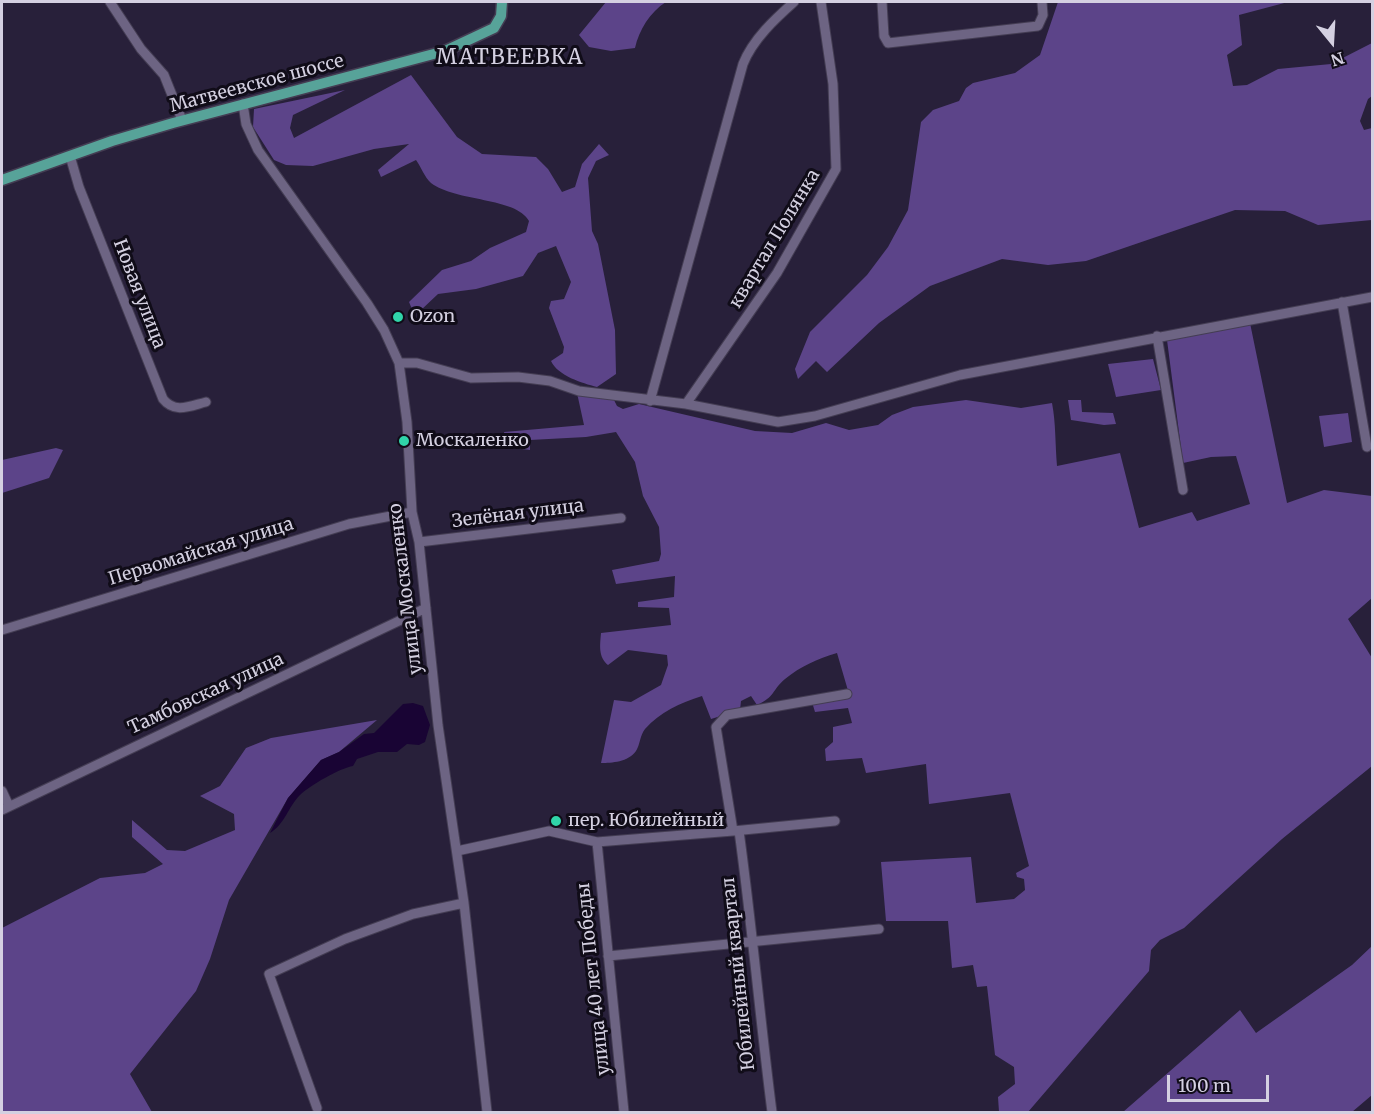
<!DOCTYPE html>
<html>
<head>
<meta charset="utf-8">
<style>
	body { margin:0 }
	#map { position:relative; width:1374px; height:1114px; overflow:hidden; background:#28203a; font-family:Merriweather,serif }
	canvas { display:block }
	.frame { position:absolute; inset:0; border:3px solid #d4d0e1; pointer-events:none }
	.north { position:absolute; left:1302px; top:12px; width:60px; height:60px; -webkit-text-stroke:4px #100c18; paint-order:stroke; rotate:162deg; font-size:16px; font-weight:700; line-height:24px; text-align:center; color:#d4d0e1 }
	.north::after { content:''; display:block; margin:auto; width:21px; height:27px; background:#d4d0e1; clip-path:polygon(50% 0,100% 100%,50% 72%,0 100%) }
	.scale { position:absolute; left:1167px; top:1075px; width:102px; height:27px; box-sizing:border-box; border:3px solid #d4d0e1; border-top:0; padding-left:8px; font-size:18px; line-height:21px; white-space:nowrap; color:#d4d0e1; -webkit-text-stroke:4px #100c18; paint-order:stroke }
</style>
</head>
<body>
<div id="map">
<canvas width="1374" height="1114"></canvas>
<div class="frame"></div>
<div class="north">N</div>
<div class="scale">100 m</div>
</div>
<script>
const g = document.querySelector('canvas').getContext('2d');
g.lineJoin = 'round';
function fillPath(path, color) { g.fillStyle = color; g.fill(path, 'evenodd'); }
function stroke(path, color, width, dash) { g.strokeStyle = color; g.lineWidth = width; g.lineCap = dash ? 'butt' : 'round'; g.setLineDash(dash || []); g.stroke(path); }
function label(font, color, halo, rows, align = 'center') {
  g.font = font + ' Merriweather,serif'; g.lineWidth = 6; g.setLineDash([]); g.textBaseline = 'middle'; g.strokeStyle = halo; g.fillStyle = color; for (const [text, x, y, turn = 0] of rows) {
    g.save(); g.translate(x, y); g.rotate((+turn || 0) * Math.PI / 180); g.textAlign = isNaN(turn) ? turn : align; if (halo) g.strokeText(text, 0, 0); g.fillText(text, 0, 0); g.restore();
  }
}
const forest = new Path2D(`
	M 606,2 L 666,2 C 650,12 639,30 635,48 L 611,51 L 589,47 L 579,35 Z
	M 1058,2 L 1288,2 L 1239,15 L 1242,45 L 1227,55 L 1233,86 L 1247,85 L 1278,69 L 1331,64 L 1372,43 L 1372,96 L 1368,99 L 1360,121 L 1364,130 L 1372,128 L 1372,220 L 1318,225 L 1285,211 L 1235,210 L 1086,261 L 1048,265 L 1002,259 L 930,286 L 879,323 L 827,372 L 816,361 L 798,379 L 795,369 L 810,332 L 867,275 L 888,247 L 908,210 L 921,122 L 933,110 L 959,101 L 966,88 L 973,83 L 1015,73 L 1040,55 Z
	M 411,75 L 457,137 L 482,154 L 536,157 L 548,169 L 562,192 L 575,187 L 582,164 L 599,144 L 609,155 L 596,161 L 588,178 L 592,231 L 598,244 L 615,330 L 616,374 L 597,387 C 582,383 558,376 551,361 L 563,353 L 564,347 L 549,308 L 551,301 L 564,299 L 571,282 L 556,246 L 538,253 L 523,276 L 476,289 L 438,294 L 420,311 L 412,309 L 409,302 L 442,270 L 471,261 L 490,248 L 526,232 L 529,221 C 516,197 456,202 431,183 C 425,178 421,167 416,160 L 381,177 L 378,170 L 409,144 L 374,149 L 313,166 L 286,165 L 274,160 L 253,127 L 254,109 L 345,90 L 293,115 L 290,128 L 294,138 Z
	M 1250,323 L 1287,503 L 1324,490 L 1372,496 L 1372,598 L 1348,619 L 1372,658 L 1372,766 L 1282,839 L 1184,928 L 1160,940 L 1151,950 L 1149,971 L 1028,1112 L 999,1112 L 998,1097 L 1015,1084 L 1014,1067 L 995,1055 L 987,986 L 977,987 L 973,965 L 952,968 L 948,921 L 886,921 L 881,862 L 971,857 L 976,903 L 1014,899 L 1025,890 L 1024,879 L 1017,877 L 1016,873 L 1029,866 L 1010,793 L 929,804 L 926,764 L 866,773 L 862,758 L 826,761 L 825,749 L 833,742 L 833,727 L 852,723 L 848,708 L 815,712 L 812,702 L 849,694 L 837,653 C 817,659 801,666 785,679 C 772,690 775,697 757,705 L 751,696 L 741,701 L 740,710 L 711,719 L 702,696 C 680,703 660,712 645,729 C 640,735 640,745 636,751 C 628,762 612,763 601,763 L 614,700 L 631,702 L 661,685 L 668,665 L 667,655 L 628,650 L 608,665 C 598,657 600,645 601,633 L 671,625 L 669,608 L 638,607 L 638,602 L 674,597 L 675,576 L 616,584 L 612,570 L 659,561 L 661,554 L 659,527 L 643,496 L 635,462 L 616,432 L 586,437 L 530,440 L 530,450 L 522,449 L 520,441 L 506,440 L 504,432 L 584,425 L 577,393 L 614,400 L 617,406 L 623,409 L 639,404 L 755,431 L 792,433 L 826,423 L 849,430 L 878,425 L 892,415 L 913,407 L 966,400 L 1021,408 L 1052,403 C 1056,424 1055,444 1057,466 L 1120,453 L 1139,528 L 1192,512 L 1197,521 L 1250,504 L 1236,456 L 1211,457 L 1183,463 L 1167,340 Z
	M 1153,359 L 1161,390 L 1116,397 L 1108,364 Z
	M 1068,400 L 1081,400 L 1082,412 L 1113,413 L 1116,424 L 1104,425 L 1071,420 Z
	M 1348,413 L 1352,442 L 1324,447 L 1319,416 Z
	M 56,448 L 63,450 L 49,478 L 2,493 L 2,460 Z
	M 377,720 L 339,752 L 321,760 L 288,798 L 229,900 L 210,959 L 196,991 L 130,1074 L 152,1112 L 2,1112 L 2,928 L 100,878 L 145,873 L 163,864 L 132,837 L 132,820 L 167,850 L 185,851 L 235,830 L 234,814 L 200,796 L 220,786 L 246,748 L 271,738 Z
	M 1372,946 L 1372,1095 L 1352,1112 L 1123,1112 L 1240,1010 L 1256,1033 L 1352,965 Z`);
const water = new Path2D(`
	M 413,703 L 423,706 L 430,725 L 425,742 L 419,745 L 407,744 L 397,752 L 378,752 L 357,759 L 353,766 C 340,768 309,786 300,795 C 288,807 285,824 270,833 L 288,798 L 321,760 L 339,752 L 364,734 L 374,733 L 403,704 Z`);
const minor = new Path2D(`
	M 110,2 L 141,49 L 164,75 L 182,120
	M 882,2 L 884,36 L 888,43 L 1038,26 L 1043,15 L 1042,2
	M 243,104 L 246,124 L 258,150 L 367,303 L 384,330 L 399,363 L 407,422 L 412,512 L 419,542 L 438,725 L 464,903 L 487,1112
	M 70,156 L 79,187 L 163,399 C 175,414 190,406 206,402
	M 1342,302 L 1367,447
	M 1157,336 L 1183,490
	M 399,363 L 417,363 L 471,378 L 518,377 L 550,381 L 579,391 L 686,404 L 778,422 L 815,416 L 960,375 L 1372,297
	M 650,401 L 743,64 C 753,39 775,19 794,2
	M 686,404 L 777,273 L 836,169 L 833,84 L 821,2
	M 419,542 L 621,518
	M 2,630 L 349,524 L 412,512
	M 2,791 L 9,806
	M 2,810 L 426,608
	M 835,821 L 733,831 L 716,727 L 727,715 L 847,694
	M 739,831 C 752,925 760,1019 772,1112
	M 597,842 L 624,1112
	M 457,851 L 549,831 L 597,842 L 733,831
	M 608,956 L 879,929
	M 317,1108 L 269,974 L 345,939 L 413,914 L 464,903`);
const major = new Path2D(`
	M 2,180 L 112,141 L 173,123 L 445,51 L 494,28 L 501,16 L 502,2`);
const markers = [
	[398,317,6,"#30d4a9"],
	[404,441,6,"#30d4a9"],
	[556,821,6,"#30d4a9"]
];
const streetNames = [
	["Матвеевское шоссе",257,84,-15],
	["квартал Полянка",775,239,-59],
	["Новая улица",139,294,69],
	["Зелёная улица",518,514,-7],
	["Первомайская улица",201,552,-17],
	["улица Москаленко",406,589,-97],
	["Тамбовская улица",206,694,-25],
	["Юбилейный квартал",739,974,-96],
	["улица 40 лет Победы",594,979,-96]
];
const poiNames = [
	["Ozon",410,317],
	["Москаленко",416,441],
	["пер. Юбилейный",568,821]
];
const quarterNames = [
	["МАТВЕЕВКА",510,58]
];
fillPath(forest, '#5c4489');
fillPath(water, '#190434');
stroke(minor, '#443d53', 11);
stroke(major, '#443d53', 13);
stroke(minor, '#6d6483', 9);
stroke(major, '#57a399', 10);
for (const [x, y, r, color] of markers) { const dot = new Path2D(); dot.arc(x, y, r, 0, 2 * Math.PI); g.fillStyle = color; g.fill(dot); stroke(dot, '#100c18', 2); }
label('18px', '#d4d0e1', '#100c18', streetNames);
label('18px', '#d4d0e1', '#100c18', poiNames, 'left');
g.letterSpacing = '1.5px';
label('21px', '#d4d0e1', '#100c18', quarterNames);
g.letterSpacing = '0px';
</script>
</body>
</html>
